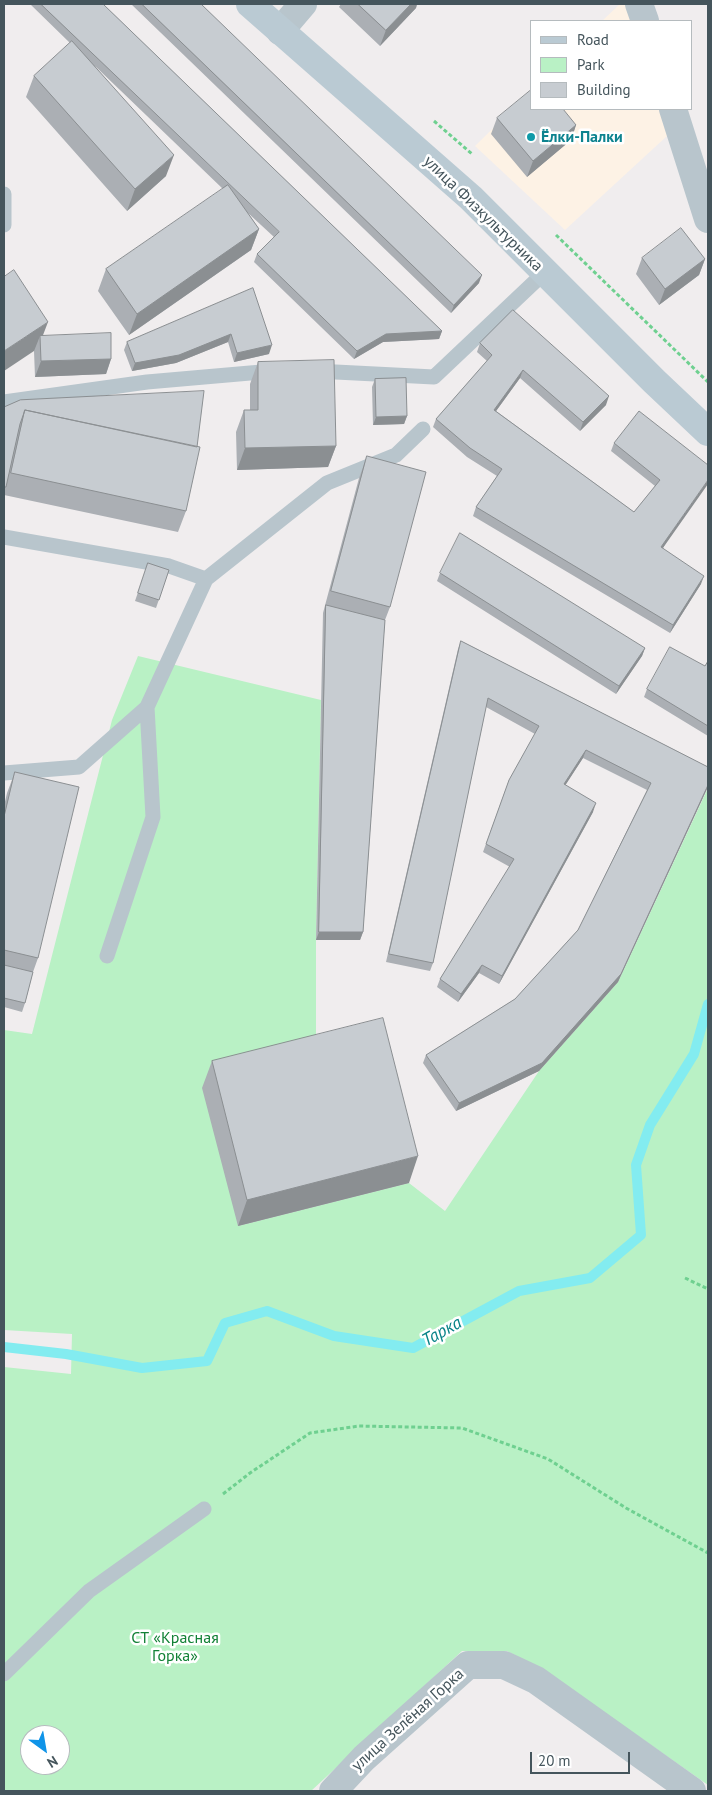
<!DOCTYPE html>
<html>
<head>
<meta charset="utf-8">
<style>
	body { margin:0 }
	#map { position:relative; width:712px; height:1795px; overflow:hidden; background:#f0edee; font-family:"PT Sans",sans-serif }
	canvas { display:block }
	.frame { position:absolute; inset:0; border:5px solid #45555c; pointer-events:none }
	.legend { position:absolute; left:530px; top:20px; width:162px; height:90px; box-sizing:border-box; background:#fff; border:1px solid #b5bbbe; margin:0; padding:6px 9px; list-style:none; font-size:15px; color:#45555c }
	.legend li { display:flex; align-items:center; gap:10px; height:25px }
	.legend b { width:25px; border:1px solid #b5bbbe }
	.north { position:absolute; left:20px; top:1725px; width:50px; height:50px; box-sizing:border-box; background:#fff; border:1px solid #b5bbbe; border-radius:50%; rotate:148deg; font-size:14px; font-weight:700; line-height:20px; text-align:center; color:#45555c }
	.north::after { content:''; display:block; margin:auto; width:18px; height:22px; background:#1094e8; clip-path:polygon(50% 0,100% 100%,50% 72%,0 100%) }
	.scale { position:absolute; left:530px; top:1752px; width:100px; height:22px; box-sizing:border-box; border:2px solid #45555c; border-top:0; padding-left:6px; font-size:15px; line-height:18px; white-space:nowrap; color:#45555c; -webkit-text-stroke:4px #fff; paint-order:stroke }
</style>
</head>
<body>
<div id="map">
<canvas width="712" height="1795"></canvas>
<div class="frame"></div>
<ul class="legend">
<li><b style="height:6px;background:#bacad3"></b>Road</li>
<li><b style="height:14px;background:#b9f1c5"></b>Park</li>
<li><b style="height:14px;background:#c7ccd1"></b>Building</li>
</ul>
<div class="north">N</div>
<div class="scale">20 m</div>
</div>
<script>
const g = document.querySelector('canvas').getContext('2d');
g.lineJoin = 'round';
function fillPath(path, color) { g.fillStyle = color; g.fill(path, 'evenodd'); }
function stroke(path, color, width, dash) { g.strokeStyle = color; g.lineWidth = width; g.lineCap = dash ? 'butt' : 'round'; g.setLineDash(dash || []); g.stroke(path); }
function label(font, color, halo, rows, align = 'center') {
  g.font = font + ' "PT Sans",sans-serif'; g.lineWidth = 5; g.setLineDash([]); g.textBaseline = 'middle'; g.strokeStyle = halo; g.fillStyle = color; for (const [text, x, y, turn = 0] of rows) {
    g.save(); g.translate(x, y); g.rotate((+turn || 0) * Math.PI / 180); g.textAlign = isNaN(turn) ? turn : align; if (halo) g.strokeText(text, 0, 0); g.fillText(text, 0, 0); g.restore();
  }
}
const commercial = new Path2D(`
	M 620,4 L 626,4 L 631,21 L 602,21 Z
	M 531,91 L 531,109 L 659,109 L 667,136 L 565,230 L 475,146 Z`);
const green = new Path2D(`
	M 138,656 L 321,700 L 316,940 L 316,1059 L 238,1226 L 409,1183 L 445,1211 L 539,1071 L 618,982 L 708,788 L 708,1785 L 545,1671 L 507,1651 L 462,1651 L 311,1791 L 4,1791 L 4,1367 L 71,1374 L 72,1334 L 4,1330 L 4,1030 L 32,1034 L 112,720 ZM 30,1735 L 60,1735 L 60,1765 L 30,1765 Z`);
const stream = new Path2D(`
	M 4,1347 L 66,1354 L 142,1368 L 207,1361 L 225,1323 L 267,1311 L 334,1336 L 413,1348 L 519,1291 L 590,1278 L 641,1235 L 636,1165 L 650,1125 L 694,1054 L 708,1004`);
const path = new Path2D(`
	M 434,121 L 472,154
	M 556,235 L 708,382
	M 685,1278 L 708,1289
	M 223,1494 L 250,1473 L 310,1433 L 359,1426 L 462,1428 L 548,1459 L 626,1508 L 708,1553`);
const lane = new Path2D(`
	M 4,194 L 4,225
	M 316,371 L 434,377 L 544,273
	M 4,402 L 147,382 L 273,371
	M 4,537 L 169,566 L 206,579
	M 4,773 L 79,767 L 147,707
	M 107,956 L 153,817 L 147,707 L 206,579 L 327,483 L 396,455 L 423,429
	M 4,1674 L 89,1591 L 204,1509`);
const street = new Path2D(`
	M 639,4 L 645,21
	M 280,31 L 303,4
	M 673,109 L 708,219
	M 333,1791 L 364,1758 L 468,1665 L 504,1665 L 536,1680 L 692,1791`);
const secondary = new Path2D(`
	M 250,4 L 471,198 L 654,381 L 708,432`);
const wall = new Path2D(`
	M 30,4 L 103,4 L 442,331 L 439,339 L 383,342 L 354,359 L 254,262 L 257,254 L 274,237 L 248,213 L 259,229 L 251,250 L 129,335 L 98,291 L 106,269 L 223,189 L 95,66 L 166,176 L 127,211 L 26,97 L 34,76 L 70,43 Z
	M 131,4 L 201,4 L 479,283 L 451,313 Z
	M 341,4 L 417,4 L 416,8 L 380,46 L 339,7 Z
	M 497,118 L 576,125 L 571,140 L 527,177 L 491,134 Z
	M 642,258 L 705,259 L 699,275 L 659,305 L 636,274 Z
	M 4,277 L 43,336 L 111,359 L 106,374 L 35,377 L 34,351 Z
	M 253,288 L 269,354 L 234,362 L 228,342 L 176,363 L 132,371 L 124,350 L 127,342 Z
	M 480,343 L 606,405 L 580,431 L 520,378 L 496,411 L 634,512 L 655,486 L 611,451 L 614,443 L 708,465 L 663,548 L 701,584 L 670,633 L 473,516 L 476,507 L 497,476 L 467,457 L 433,427 L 436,419 L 487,361 L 477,352 Z
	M 258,362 L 336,446 L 328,467 L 237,470 L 236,432 L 244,410 L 250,410 L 250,384 Z
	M 375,379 L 407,416 L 404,424 L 373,425 L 372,387 Z
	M 20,400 L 186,511 L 178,532 L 4,495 L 4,407 Z
	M 367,456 L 390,607 L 385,620 L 363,932 L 360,940 L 316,940 L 323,613 L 359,478 Z
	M 148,563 L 169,570 L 156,608 L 135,601 Z
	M 440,573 L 645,648 L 642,656 L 616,694 L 437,581 Z
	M 461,641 L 708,767 L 618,982 L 539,1071 L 456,1111 L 423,1063 L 426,1055 L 515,999 L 578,930 L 647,790 L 583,758 L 565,785 L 593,812 L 499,984 L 479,973 L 458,1002 L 437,987 L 440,979 L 510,867 L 483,852 L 509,780 L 535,734 L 486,707 L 433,963 L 430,971 L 386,962 L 458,649 Z
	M 708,661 L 708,736 L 644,697 L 647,689 L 705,666 Z
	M 15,772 L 38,958 L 33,972 L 25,1003 L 22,1012 L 4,1007 L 4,806 L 7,793 Z
	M 212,1061 L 409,1183 L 238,1226 L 202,1088 Z`);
const shadedWall = new Path2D(`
	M 411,4 L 417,4 L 416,8 L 380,46 L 386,30 Z
	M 576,125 L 571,140 L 527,177 L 533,161 Z
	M 174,155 L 166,176 L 127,211 L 135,189 Z
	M 259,229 L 251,250 L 129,335 L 137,314 Z
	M 705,259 L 699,275 L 659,305 L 665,289 Z
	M 482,275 L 479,283 L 451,313 L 454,305 Z
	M 48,322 L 40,343 L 40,336 L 34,351 L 4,371 L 4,351 Z
	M 442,331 L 439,339 L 383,342 L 354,359 L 357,351 L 386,334 Z
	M 231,334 L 228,342 L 176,363 L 132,371 L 135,363 Z
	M 272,345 L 269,354 L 234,362 L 237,353 Z
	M 111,359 L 106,374 L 35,377 L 41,361 Z
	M 523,370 L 520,378 L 491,418 L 494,410 Z
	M 609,396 L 606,405 L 580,431 L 583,422 Z
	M 407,416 L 404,424 L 373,425 L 376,417 Z
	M 336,446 L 328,467 L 237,470 L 245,448 Z
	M 708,480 L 708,484 L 658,555 L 661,547 Z
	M 704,576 L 701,584 L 670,633 L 673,625 Z
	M 645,648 L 642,656 L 616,694 L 619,686 Z
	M 586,750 L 583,758 L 561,792 L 564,784 Z
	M 708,785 L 708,787 L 618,982 L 539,1071 L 456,1111 L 459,1103 Z
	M 596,803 L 593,812 L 499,984 L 502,976 Z
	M 319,932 L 363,932 L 360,940 L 316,940 Z
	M 482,965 L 479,973 L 458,1002 L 461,994 Z
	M 418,1156 L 409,1183 L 238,1226 L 247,1200 Z`);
const building = new Path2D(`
	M 41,4 L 103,4 L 442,331 L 386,334 L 357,351 L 257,254 L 279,232 Z
	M 142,4 L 201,4 L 482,275 L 454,305 Z
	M 358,4 L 411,4 L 386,30 Z
	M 72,41 L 174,155 L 135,189 L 34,76 Z
	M 531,90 L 531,109 L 563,109 L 576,125 L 533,161 L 497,118 Z
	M 228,185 L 259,229 L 137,314 L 106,269 Z
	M 681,228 L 705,259 L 665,289 L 642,258 Z
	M 14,270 L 48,322 L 4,351 L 4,277 Z
	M 253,288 L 272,345 L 237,353 L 231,334 L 179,355 L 135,363 L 127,342 Z
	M 513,310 L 609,396 L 583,422 L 523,370 L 494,410 L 634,512 L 660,480 L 614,443 L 639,411 L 708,465 L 708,480 L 661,547 L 704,576 L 673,625 L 476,507 L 502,469 L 470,448 L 436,419 L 492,355 L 480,343 Z
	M 111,333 L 111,359 L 41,361 L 40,336 Z
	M 334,360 L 336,446 L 245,448 L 244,410 L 258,410 L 258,362 Z
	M 406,378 L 407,416 L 376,417 L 375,379 Z
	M 204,391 L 197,447 L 25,410 L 20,424 L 6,487 L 4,487 L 4,407 L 20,400 Z
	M 25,410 L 200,447 L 186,511 L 11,473 Z
	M 367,456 L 426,472 L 390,607 L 331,591 Z
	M 460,533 L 645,648 L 619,686 L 440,573 Z
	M 148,563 L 169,570 L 159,600 L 138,593 Z
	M 326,605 L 385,620 L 363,932 L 319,932 Z
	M 461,641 L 708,767 L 708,785 L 621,974 L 542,1063 L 459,1103 L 426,1055 L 515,999 L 578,930 L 651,783 L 586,750 L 564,784 L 596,803 L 502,976 L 482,965 L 461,994 L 440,979 L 514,859 L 486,844 L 509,780 L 539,726 L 488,698 L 433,963 L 389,954 Z
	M 670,647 L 705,666 L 708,661 L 708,726 L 647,689 Z
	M 15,772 L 79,787 L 38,958 L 4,950 L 4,817 Z
	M 4,965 L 33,972 L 25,1003 L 4,998 Z
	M 383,1018 L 418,1156 L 247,1200 L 212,1061 Z`);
const markers = [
	[531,137,5,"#0f9aa8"]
];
const cultureNames = [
	["Ёлки-Палки",541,137]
];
const streetNames = [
	["улица Физкультурника",483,214,44],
	["улица Зелёная Горка",408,1720,-42]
];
const parkNames = [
	["СТ «Красная",175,1638],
	["Горка»",175,1656]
];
const waterNames = [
	["Тарка",442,1332,-29]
];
fillPath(commercial, '#fdf2e5');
fillPath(green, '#b9f1c5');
stroke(stream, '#83ecf0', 10);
stroke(path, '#6fd090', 3, [4, 2.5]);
stroke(lane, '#b8c5cc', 15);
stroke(street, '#b8c5cc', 28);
stroke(secondary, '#bacad3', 28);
fillPath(wall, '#abafb4');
fillPath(shadedWall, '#8b8f92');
fillPath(building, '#c7ccd1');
stroke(building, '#8b8f92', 1);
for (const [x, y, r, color] of markers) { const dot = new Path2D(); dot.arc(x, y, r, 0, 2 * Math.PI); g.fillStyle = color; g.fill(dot); stroke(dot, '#fff', 2); }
label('bold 16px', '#0d838f', '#fff', cultureNames, 'left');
label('16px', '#45555c', '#fff', streetNames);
label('16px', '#128136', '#fff', parkNames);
label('italic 18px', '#088388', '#fff', waterNames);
</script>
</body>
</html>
